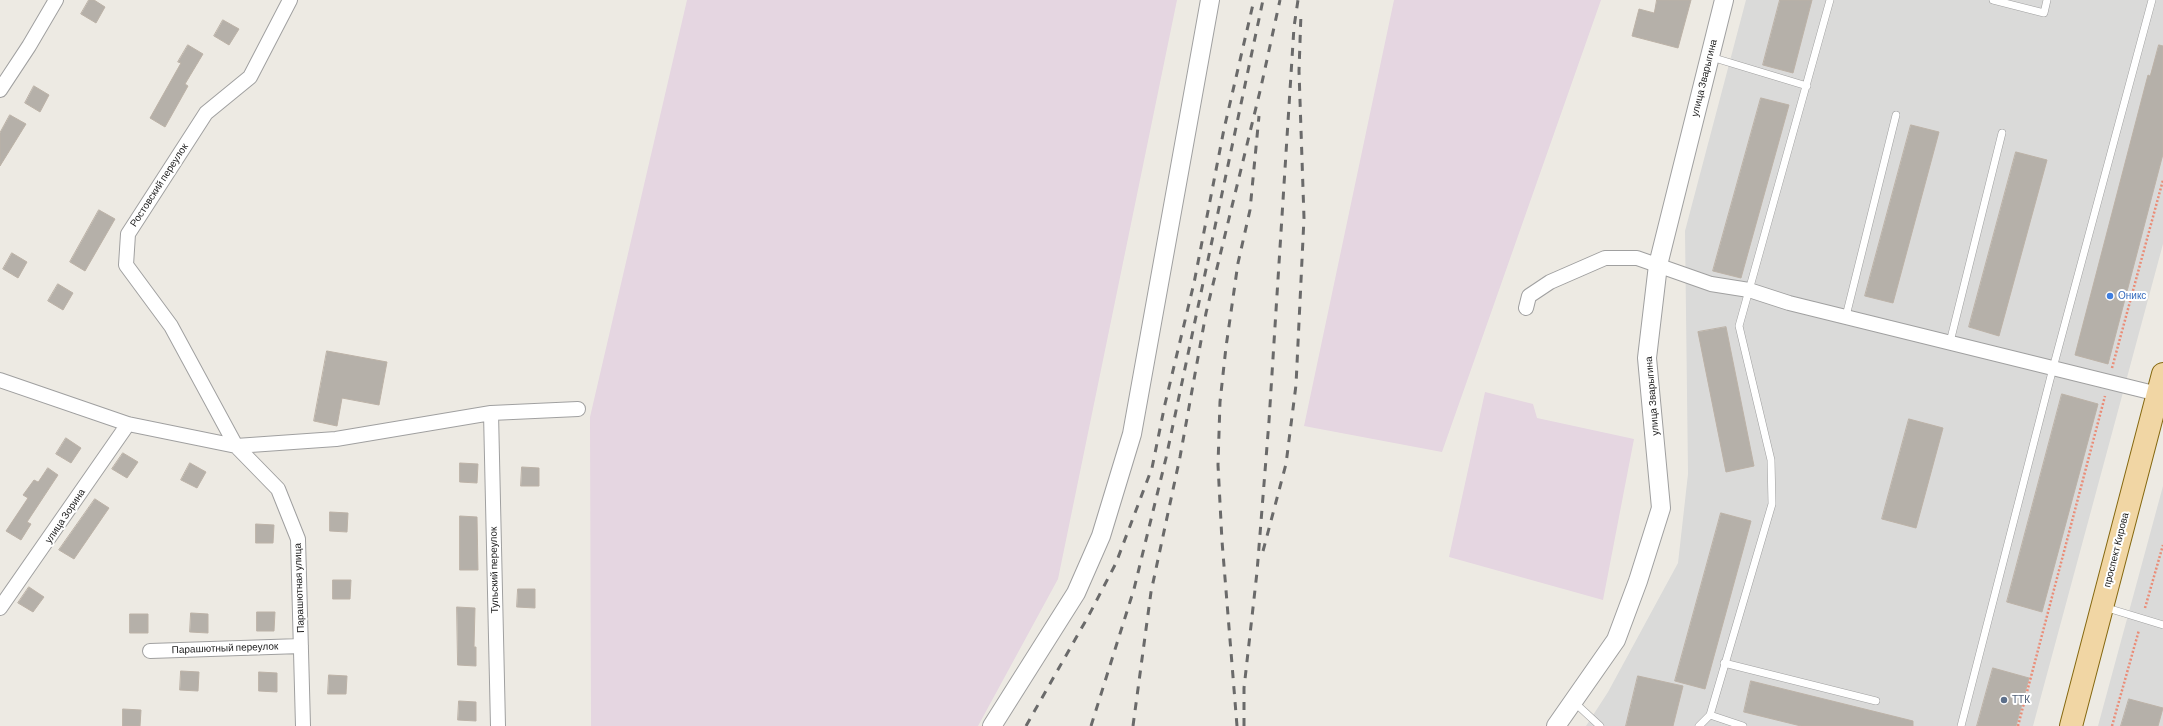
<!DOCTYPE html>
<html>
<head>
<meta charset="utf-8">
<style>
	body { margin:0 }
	canvas { display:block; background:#edeae3 }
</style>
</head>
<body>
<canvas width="2163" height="726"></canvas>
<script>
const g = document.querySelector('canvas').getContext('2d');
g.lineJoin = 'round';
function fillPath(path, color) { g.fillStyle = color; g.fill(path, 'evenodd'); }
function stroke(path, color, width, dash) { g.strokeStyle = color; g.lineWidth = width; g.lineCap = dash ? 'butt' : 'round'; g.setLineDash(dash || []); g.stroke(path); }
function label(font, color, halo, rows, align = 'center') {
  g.font = font + ' Barlow,sans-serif'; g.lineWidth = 4; g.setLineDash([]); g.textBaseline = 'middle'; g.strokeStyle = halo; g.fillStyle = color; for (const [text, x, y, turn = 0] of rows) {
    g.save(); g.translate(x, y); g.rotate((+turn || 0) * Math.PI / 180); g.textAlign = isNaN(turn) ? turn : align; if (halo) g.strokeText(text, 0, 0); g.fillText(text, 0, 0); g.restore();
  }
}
const residential = new Path2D(`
	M 1746,0 L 2163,0 L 2163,244 L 2033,726 L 1586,726 L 1608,692 L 1678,563 L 1688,474 L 1685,231 Z
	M 2163,486 L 2163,726 L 2098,726 Z`);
const industrial = new Path2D(`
	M 687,0 L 1177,0 L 1058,579 L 978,726 L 591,726 L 590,417 Z
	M 1394,0 L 1601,0 L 1442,452 L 1304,426 Z
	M 1485,392 L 1533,404 L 1537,418 L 1634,439 L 1603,600 L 1449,557 Z`);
const building = new Path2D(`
	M 89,0 L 94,0 L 105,7 L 96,23 L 81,14 Z
	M 1657,0 L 1691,0 L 1678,48 L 1632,36 L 1639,9 L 1654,13 Z
	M 1780,0 L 1812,0 L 1793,73 L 1763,65 Z
	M 223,20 L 239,29 L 229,45 L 214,36 Z
	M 188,45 L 203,54 L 185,84 L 188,86 L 165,127 L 150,118 L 181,63 L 178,62 Z
	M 2159,45 L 2163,46 L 2163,154 L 2108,364 L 2075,355 L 2148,75 L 2150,76 Z
	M 34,86 L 49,95 L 40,112 L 25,103 Z
	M 1761,98 L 1789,105 L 1741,278 L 1713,271 Z
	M 10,115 L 26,124 L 0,166 L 0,133 Z
	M 1911,125 L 1939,132 L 1893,303 L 1865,296 Z
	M 2016,152 L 2047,160 L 1999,336 L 1969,327 Z
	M 99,210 L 115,219 L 85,271 L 70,262 Z
	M 12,253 L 27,262 L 18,278 L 3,269 Z
	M 58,284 L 73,293 L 63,310 L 48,301 Z
	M 1726,327 L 1754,466 L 1726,472 L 1698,332 Z
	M 327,351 L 387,362 L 379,405 L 342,398 L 337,426 L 314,421 Z
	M 2062,394 L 2098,404 L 2042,612 L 2007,602 Z
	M 1909,419 L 1943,428 L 1916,528 L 1882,519 Z
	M 66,438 L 81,448 L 71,463 L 56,454 Z
	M 123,453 L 138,462 L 127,478 L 112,469 Z
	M 190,463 L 206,472 L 197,488 L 181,480 Z
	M 460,463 L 478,464 L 477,483 L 460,482 Z
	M 522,467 L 539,468 L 539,486 L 521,486 Z
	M 48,468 L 58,475 L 27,522 L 31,524 L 21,540 L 6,531 L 28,498 L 23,495 L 34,480 L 38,482 Z
	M 95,499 L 109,508 L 74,559 L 59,550 Z
	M 330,512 L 348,513 L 347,532 L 330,531 Z
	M 1721,513 L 1751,521 L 1705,689 L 1675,681 Z
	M 460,516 L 477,517 L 478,570 L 460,570 Z
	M 256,524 L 274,525 L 273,543 L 256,543 Z
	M 333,580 L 351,580 L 350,599 L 333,599 Z
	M 29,587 L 44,597 L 33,612 L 18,603 Z
	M 518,589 L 535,589 L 535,608 L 517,607 Z
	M 457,607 L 475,608 L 474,647 L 476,647 L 476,666 L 458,665 Z
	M 257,612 L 275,612 L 274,631 L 257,631 Z
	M 191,613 L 208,614 L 208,633 L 190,632 Z
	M 130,614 L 148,614 L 148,633 L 130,633 Z
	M 1993,668 L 2029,678 L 2016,726 L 1977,726 Z
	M 181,671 L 199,672 L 198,691 L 180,690 Z
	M 259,672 L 277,673 L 277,692 L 259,691 Z
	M 329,675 L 347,676 L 346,694 L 328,694 Z
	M 1638,676 L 1683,686 L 1673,726 L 1626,726 Z
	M 1751,681 L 1913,721 L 1913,726 L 1801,726 L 1744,712 Z
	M 2129,699 L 2163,708 L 2158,726 L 2121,726 Z
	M 459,701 L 476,702 L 476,721 L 458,720 Z
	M 123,709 L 141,710 L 140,726 L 123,726 Z`);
const path = new Path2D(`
	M 2112,368 L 2163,180
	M 2145,608 L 2163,545
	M 2018,726 L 2105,396
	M 2112,726 L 2139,630`);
const service = new Path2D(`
	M 1993,0 L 2044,13 L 2047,0
	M 1711,57 L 1807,86
	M 1846,316 L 1896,115
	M 1950,342 L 2002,133
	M 2104,607 L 2163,625
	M 1724,663 L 1876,701
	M 1574,702 L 1600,726
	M 1699,726 L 1710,715
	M 1743,726 L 1710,715 L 1772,504 L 1771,460 L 1739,326 L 1830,0
	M 1961,726 L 2053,368 L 2152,0`);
const minor = new Path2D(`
	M 290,0 L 250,77 L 206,113 L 128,234 L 126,265 L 171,326 L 236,446 L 278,489 L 298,539 L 303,726
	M 0,90 L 29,46 L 56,0
	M 1526,308 L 1529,296 L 1550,282 L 1605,258 L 1637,258 L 1711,284 L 1749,290 L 1789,303 L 2158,394
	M 0,380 L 128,424 L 236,446 L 336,439 L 491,413 L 578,409
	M 491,413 L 498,726
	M 0,608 L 128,424
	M 150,651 L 301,646`);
const tertiary = new Path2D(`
	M 992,726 L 1076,593 L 1101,536 L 1132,434 L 1210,0
	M 1556,726 L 1616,640 L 1638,581 L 1661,508 L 1647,358 L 1658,265 L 1724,0`);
const primary = new Path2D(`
	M 2071,726 L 2163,374`);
const rail = new Path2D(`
	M 1263,551 L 1286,464 L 1296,385 L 1304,218 L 1299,71 L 1301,13
	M 1026,726 L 1089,615 L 1116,563 L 1152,468 L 1165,404 L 1194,283 L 1224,129 L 1254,0
	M 1091,726 L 1134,589 L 1166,458 L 1263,0
	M 1133,726 L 1151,592 L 1180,457 L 1206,313 L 1261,87 L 1280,0
	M 1237,726 L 1222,541 L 1218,465 L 1220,402 L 1226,347 L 1238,263 L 1250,210 L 1259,116
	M 1244,726 L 1244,688 L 1257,572 L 1269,421 L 1294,27 L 1298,0`);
const markers = [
	[2110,296,4,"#3f7fe0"],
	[2004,700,4,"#5c6f8a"]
];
const streetNames = [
	["улица Зварыгина",1704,78,-76],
	["Ростовский переулок",159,185,-57],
	["улица Зварыгина",1652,396,-95],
	["улица Зорина",65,516,-56],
	["проспект Кирова",2116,550,-76],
	["Тульский переулок",494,570,-91],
	["Парашютная улица",299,588,-92],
	["Парашютный переулок",225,648,-2]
];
const shopNames = [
	["Оникс",2118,296]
];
const serviceNames = [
	["ТТК",2012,700]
];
fillPath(residential, '#dadad9');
fillPath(industrial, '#e5d6e1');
fillPath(building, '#b5b0a9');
stroke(building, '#bcb2a7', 1);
stroke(service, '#a0a0a0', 8);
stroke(minor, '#a0a0a0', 16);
stroke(tertiary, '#a0a0a0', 20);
stroke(primary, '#856810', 24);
stroke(path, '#ea8c77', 2.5, [2, 2]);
stroke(service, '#fff', 7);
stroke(minor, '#fff', 14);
stroke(tertiary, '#fff', 18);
stroke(primary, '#f1d6a4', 22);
stroke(rail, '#6a6a6a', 3, [8, 8]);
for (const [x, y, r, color] of markers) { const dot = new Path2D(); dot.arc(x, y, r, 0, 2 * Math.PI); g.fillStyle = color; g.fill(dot); stroke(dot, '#fff', 1.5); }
label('10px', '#1c1c1c', '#fff', streetNames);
label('10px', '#366cbe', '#fff', shopNames, 'left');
label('10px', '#4e5e75', '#fff', serviceNames, 'left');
</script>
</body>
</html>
